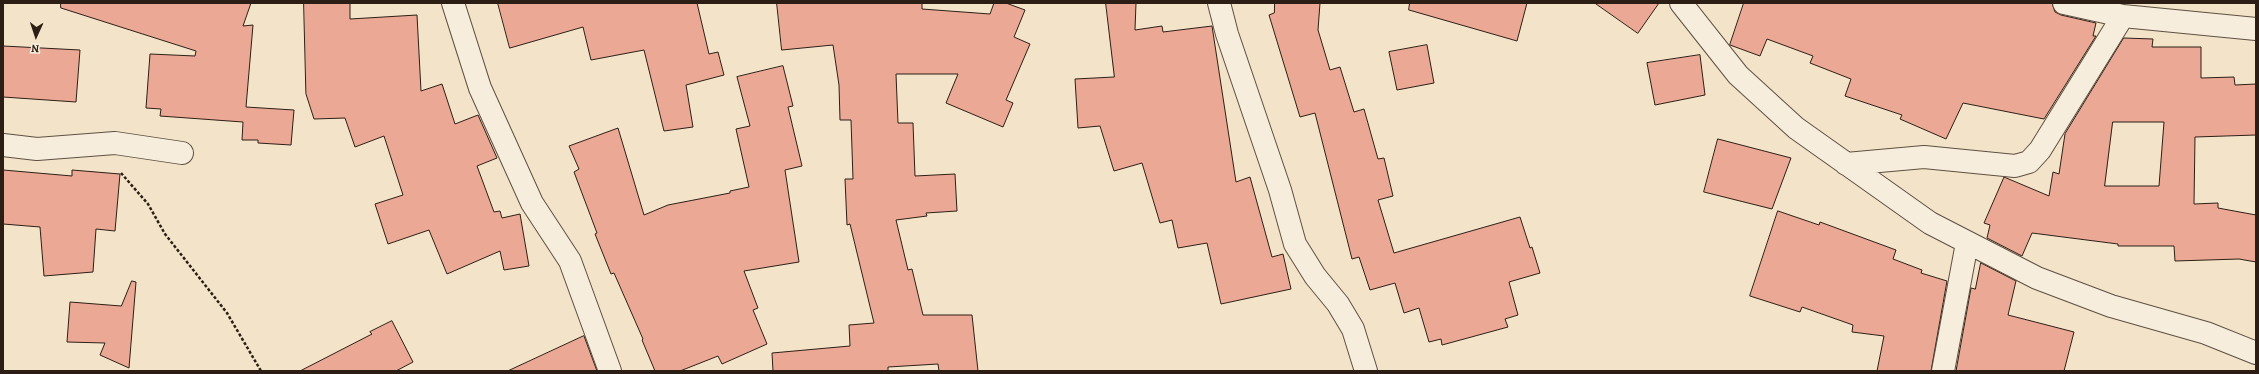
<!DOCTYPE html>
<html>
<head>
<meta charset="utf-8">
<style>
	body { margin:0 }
	#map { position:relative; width:2259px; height:374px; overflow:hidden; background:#f3e4c9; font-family:Alegreya,serif }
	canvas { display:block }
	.frame { position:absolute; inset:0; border:4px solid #2d1e15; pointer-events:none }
	.north { position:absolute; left:16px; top:16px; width:40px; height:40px; -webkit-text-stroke:3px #f7eddc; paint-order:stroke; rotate:183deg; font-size:11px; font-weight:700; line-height:16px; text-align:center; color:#2d1e15 }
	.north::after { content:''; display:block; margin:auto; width:14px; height:18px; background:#2d1e15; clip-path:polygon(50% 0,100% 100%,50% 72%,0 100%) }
</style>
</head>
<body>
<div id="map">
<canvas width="2259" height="374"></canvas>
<div class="frame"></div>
<div class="north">N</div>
</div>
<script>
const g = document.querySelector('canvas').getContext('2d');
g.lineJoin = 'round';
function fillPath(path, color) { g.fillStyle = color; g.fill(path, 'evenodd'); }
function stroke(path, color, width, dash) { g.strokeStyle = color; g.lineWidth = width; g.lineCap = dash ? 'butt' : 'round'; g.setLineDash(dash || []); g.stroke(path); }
const building = new Path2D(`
	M 61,3 L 251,3 L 243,26 L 253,25 L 246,107 L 294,110 L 291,145 L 258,143 L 258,140 L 242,140 L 243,122 L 160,116 L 161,109 L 146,108 L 150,54 L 195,56 L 196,51 L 61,8 Z
	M 304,3 L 350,3 L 350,19 L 417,15 L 421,91 L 442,84 L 455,124 L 478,115 L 497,158 L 477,166 L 494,212 L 500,211 L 502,218 L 520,214 L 529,266 L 504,270 L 500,251 L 447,274 L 429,230 L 388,244 L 375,204 L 403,195 L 384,136 L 355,147 L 345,118 L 314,119 L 306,94 Z
	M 498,3 L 697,3 L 709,54 L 718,52 L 724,75 L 686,85 L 693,127 L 664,131 L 644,50 L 591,60 L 583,27 L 510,48 Z
	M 777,3 L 922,3 L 922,9 L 990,14 L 994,3 L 1006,3 L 1025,10 L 1014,37 L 1030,44 L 1006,100 L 1013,103 L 1003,127 L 946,103 L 958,74 L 896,74 L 898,123 L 913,123 L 915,176 L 955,174 L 957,211 L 926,213 L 927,216 L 896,220 L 908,270 L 912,269 L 923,315 L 972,315 L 978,371 L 939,371 L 938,364 L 888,367 L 888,371 L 773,371 L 772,353 L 850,346 L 849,325 L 874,323 L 850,224 L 847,225 L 845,179 L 853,179 L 851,120 L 840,120 L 839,85 L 833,45 L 782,50 Z
	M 1106,3 L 1136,3 L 1135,30 L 1162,26 L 1163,32 L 1212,26 L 1236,182 L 1250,177 L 1272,257 L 1283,254 L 1291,289 L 1221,304 L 1207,243 L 1178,248 L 1172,220 L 1160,223 L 1142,163 L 1114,171 L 1100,126 L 1078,128 L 1075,79 L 1114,77 Z
	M 1275,3 L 1320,3 L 1318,30 L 1330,70 L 1340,67 L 1354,112 L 1364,109 L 1378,159 L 1384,158 L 1393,196 L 1378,200 L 1394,253 L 1520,217 L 1530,248 L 1532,247 L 1540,273 L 1509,282 L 1518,315 L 1505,319 L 1508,327 L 1442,345 L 1441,339 L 1429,342 L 1419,308 L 1404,313 L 1395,283 L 1370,290 L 1359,257 L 1352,259 L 1315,113 L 1300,117 L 1269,15 L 1274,13 Z
	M 1410,3 L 1527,3 L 1517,41 L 1409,10 Z
	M 1595,3 L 1659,3 L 1638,33 Z
	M 1744,3 L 2052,3 L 2055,12 L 2061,15 L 2096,23 L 2093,36 L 2096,36 L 2044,119 L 1963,103 L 1946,139 L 1900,119 L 1902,115 L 1845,96 L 1851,79 L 1810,63 L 1813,56 L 1767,39 L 1760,56 L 1730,45 Z
	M 2124,38 L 2153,39 L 2152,47 L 2201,47 L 2201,78 L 2234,77 L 2235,85 L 2256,84 L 2256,135 L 2195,137 L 2194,204 L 2218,203 L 2218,208 L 2256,215 L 2256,262 L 2239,259 L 2175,261 L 2174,246 L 2118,246 L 2118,244 L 2032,233 L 2022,256 L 1987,238 L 1990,225 L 1984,223 L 2004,177 L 2049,196 L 2053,172 L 2059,174 L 2065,134 ZM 2113,122 L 2164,122 L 2159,186 L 2105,186 Z
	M 1427,45 L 1434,83 L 1397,90 L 1389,52 Z
	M 3,46 L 80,50 L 76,102 L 3,97 Z
	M 1700,55 L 1705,95 L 1655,105 L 1647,63 Z
	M 783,66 L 793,106 L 788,107 L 802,166 L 785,170 L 799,262 L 744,271 L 758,308 L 753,310 L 767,344 L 722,364 L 718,356 L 680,371 L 655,371 L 642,340 L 643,339 L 614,273 L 611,274 L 595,234 L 597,233 L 574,172 L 579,169 L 569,146 L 618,128 L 644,215 L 668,205 L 730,193 L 730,191 L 749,187 L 736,129 L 750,126 L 737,77 Z
	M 1718,139 L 1791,158 L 1772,209 L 1704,192 Z
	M 3,170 L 72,176 L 72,170 L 120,174 L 115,231 L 96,229 L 93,272 L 44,276 L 40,227 L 3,224 Z
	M 1778,211 L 1819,225 L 1820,222 L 1896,250 L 1893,259 L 1922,270 L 1921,273 L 1947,281 L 1931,371 L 1877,371 L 1884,336 L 1852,332 L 1853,325 L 1802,307 L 1800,312 L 1750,296 Z
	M 1981,263 L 2016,281 L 2008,315 L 2074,332 L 2064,371 L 1956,371 L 1971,288 L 1975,289 Z
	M 132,281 L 136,282 L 129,368 L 100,355 L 105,343 L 67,342 L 70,302 L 121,306 Z
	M 392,321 L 413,362 L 396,371 L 300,371 L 372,334 L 370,332 Z
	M 584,336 L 597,371 L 508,371 Z`);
const path = new Path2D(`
	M 121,173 L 148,204 L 165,234 L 227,313 L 261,371`);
const minor = new Path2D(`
	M 453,3 L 480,88 L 532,203 L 570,261 L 610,371
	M 1219,3 L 1227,34 L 1280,190 L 1295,244 L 1315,276 L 1338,304 L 1353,329 L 1366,371
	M 1681,3 L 1738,75 L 1796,128 L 1930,223 L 2037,278 L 2111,306 L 2206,333 L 2256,353
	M 2064,3 L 2123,16 L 2256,29
	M 3,145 L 37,149 L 115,143 L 182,153
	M 1846,164 L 1924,157 L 2015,166 L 2029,162 L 2040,150 L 2123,16
	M 1943,371 L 1967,243`);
fillPath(building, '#eaa895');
stroke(building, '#2d1e15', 1);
stroke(minor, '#5e5042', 24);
stroke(path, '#2d1e15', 2.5, [3, 2]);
stroke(minor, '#f7eddc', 22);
</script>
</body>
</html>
